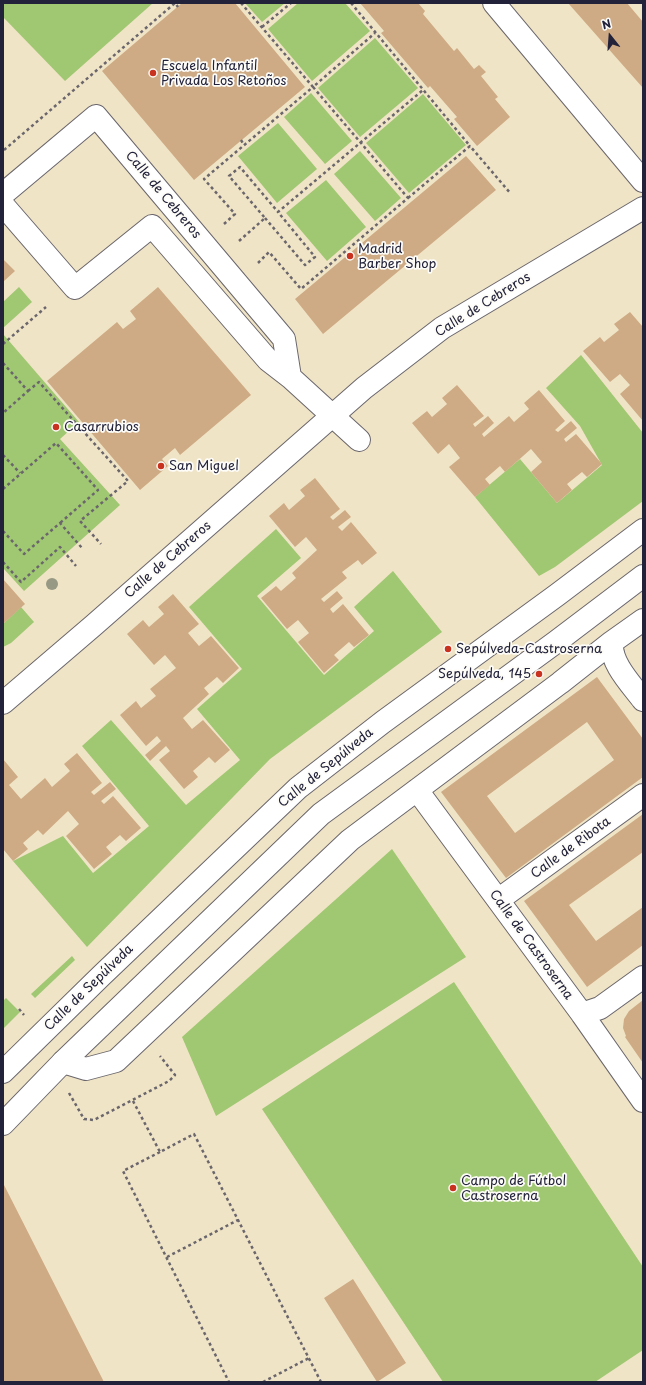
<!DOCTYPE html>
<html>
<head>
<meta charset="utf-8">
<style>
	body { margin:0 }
	#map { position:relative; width:646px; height:1385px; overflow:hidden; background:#f0e4c6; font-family:"Playpen Sans",sans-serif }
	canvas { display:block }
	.frame { position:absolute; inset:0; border:4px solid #22223b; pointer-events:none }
	.north { position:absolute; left:590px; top:16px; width:40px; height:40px; -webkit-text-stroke:3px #fdfcf7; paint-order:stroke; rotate:343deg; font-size:11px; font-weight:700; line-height:16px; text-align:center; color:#22223b }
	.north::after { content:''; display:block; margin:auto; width:14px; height:18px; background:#22223b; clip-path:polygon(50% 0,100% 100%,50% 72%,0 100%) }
</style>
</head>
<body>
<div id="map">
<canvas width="646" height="1385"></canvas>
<div class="frame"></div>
<div class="north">N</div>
</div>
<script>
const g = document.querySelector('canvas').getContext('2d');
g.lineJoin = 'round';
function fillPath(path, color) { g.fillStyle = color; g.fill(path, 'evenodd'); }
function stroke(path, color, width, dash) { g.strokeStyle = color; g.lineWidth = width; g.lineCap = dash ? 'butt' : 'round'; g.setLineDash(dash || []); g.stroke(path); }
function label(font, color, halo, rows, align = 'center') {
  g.font = font + ' "Playpen Sans",sans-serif'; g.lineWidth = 3.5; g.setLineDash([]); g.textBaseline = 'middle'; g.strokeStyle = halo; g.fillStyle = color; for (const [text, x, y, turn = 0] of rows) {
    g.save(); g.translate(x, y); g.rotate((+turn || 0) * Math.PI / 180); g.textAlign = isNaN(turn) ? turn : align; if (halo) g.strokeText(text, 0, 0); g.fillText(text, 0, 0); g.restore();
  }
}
const green = new Path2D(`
	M 3,3 L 153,3 L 65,81 L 3,17 Z
	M 245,3 L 285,3 L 262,22 Z
	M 298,3 L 345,3 L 370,31 L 312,81 L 268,29 Z
	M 375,38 L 418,88 L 360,137 L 318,88 Z
	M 311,93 L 352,141 L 325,164 L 284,117 Z
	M 423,94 L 466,145 L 409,193 L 366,143 Z
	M 278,123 L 317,169 L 277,203 L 238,156 Z
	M 360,151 L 401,198 L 375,221 L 334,174 Z
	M 326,180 L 366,227 L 327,261 L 286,213 Z
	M 19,287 L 32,302 L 3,328 L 3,302 Z
	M 3,334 L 79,422 L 60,439 L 120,505 L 24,591 L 3,568 Z
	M 581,355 L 643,433 L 643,501 L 555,567 L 539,576 L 475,497 L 520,459 L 557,503 L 602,465 L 580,426 L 546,388 Z
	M 276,529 L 301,558 L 257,596 L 324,675 L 374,631 L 354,607 L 393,571 L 442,632 L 270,759 L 87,947 L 13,861 L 63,836 L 93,873 L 149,826 L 82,746 L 111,720 L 186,805 L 240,760 L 197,709 L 242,669 L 189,607 Z
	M 21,607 L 34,622 L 11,643 L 3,647 L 3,624 Z
	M 392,849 L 466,957 L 216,1116 L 182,1037 Z
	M 72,956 L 75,960 L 35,998 L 31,994 Z
	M 454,982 L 643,1267 L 643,1350 L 595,1382 L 443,1382 L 262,1109 Z
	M 6,998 L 20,1012 L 3,1029 L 3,1001 Z`);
const building = new Path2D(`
	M 182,3 L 235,3 L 305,87 L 194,180 L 102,71 Z
	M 360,3 L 418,3 L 425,11 L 423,14 L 454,51 L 457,48 L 474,69 L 479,65 L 486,72 L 481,76 L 498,97 L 495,99 L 510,117 L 477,146 L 454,119 L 457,117 L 430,86 L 428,88 L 381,33 L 384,31 Z
	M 568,3 L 627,3 L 643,22 L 643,88 Z
	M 466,156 L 496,190 L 323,334 L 295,299 Z
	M 3,259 L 15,271 L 3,282 Z
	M 158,287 L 251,395 L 180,455 L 175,448 L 162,459 L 168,466 L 140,490 L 47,381 L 117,322 L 123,329 L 136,319 L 130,311 Z
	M 630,312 L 643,327 L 643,421 L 620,394 L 630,385 L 620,374 L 610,382 L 583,351 L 600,337 L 604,342 L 619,330 L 614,324 Z
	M 457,385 L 484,416 L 473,424 L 475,427 L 488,416 L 494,423 L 482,434 L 484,437 L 509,416 L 514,422 L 529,409 L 524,403 L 539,390 L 565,421 L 555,430 L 558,432 L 571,421 L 577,428 L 564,439 L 566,442 L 576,434 L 602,464 L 587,477 L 582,472 L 567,484 L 572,490 L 557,503 L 531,472 L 542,462 L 531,449 L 505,472 L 500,466 L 485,479 L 490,485 L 475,497 L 449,467 L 460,458 L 449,444 L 438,454 L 412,423 L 427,411 L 432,417 L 447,404 L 442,398 Z
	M 315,478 L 340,509 L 330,517 L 333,520 L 345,510 L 351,517 L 338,527 L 342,531 L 351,522 L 377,553 L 362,565 L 358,560 L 342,572 L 347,578 L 321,599 L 324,602 L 337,591 L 343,598 L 330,609 L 333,613 L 343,604 L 369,635 L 354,647 L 349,642 L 334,655 L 339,660 L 324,673 L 298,642 L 309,633 L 298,620 L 287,629 L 261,598 L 276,586 L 281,591 L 296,578 L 292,573 L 317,550 L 306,537 L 295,547 L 269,516 L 284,503 L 289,510 L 305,496 L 300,490 Z
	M 3,579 L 25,604 L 3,624 Z
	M 173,594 L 199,624 L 188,633 L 199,646 L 211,636 L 239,668 L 223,683 L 217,677 L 204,688 L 209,694 L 183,718 L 192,729 L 203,720 L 230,750 L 215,763 L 209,757 L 193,771 L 198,777 L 184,789 L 159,760 L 170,751 L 166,746 L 150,761 L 145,755 L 161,741 L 157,736 L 146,746 L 120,715 L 136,701 L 141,708 L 156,696 L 150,689 L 176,668 L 165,655 L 154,665 L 127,634 L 143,620 L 149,627 L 164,614 L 158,607 Z
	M 597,677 L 643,739 L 643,777 L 506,878 L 441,792 ZM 587,722 L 614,760 L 515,833 L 487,796 Z
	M 77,753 L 102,783 L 91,792 L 94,795 L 110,782 L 116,789 L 101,801 L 104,804 L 113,796 L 141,828 L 126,841 L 120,835 L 106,847 L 112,854 L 94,869 L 66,836 L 79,824 L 68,811 L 43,835 L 38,830 L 23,843 L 28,849 L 13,861 L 3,849 L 3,759 L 18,777 L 9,785 L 21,799 L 45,778 L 52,787 L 70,771 L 64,764 Z
	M 643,814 L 643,852 L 569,905 L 596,941 L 643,907 L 643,945 L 587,987 L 524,901 Z
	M 643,1000 L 643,1063 L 625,1037 L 626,1036 L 623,1028 L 624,1019 L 629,1011 Z
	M 3,1183 L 104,1382 L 3,1382 Z
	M 353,1279 L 406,1363 L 377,1382 L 324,1298 Z`);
const path = new Path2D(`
	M 351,3 L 470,146
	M 262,27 L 291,3
	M 241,140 L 244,145
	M 4,150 L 175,3 L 178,7
	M 408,198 L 470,146 L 511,194
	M 265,218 L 305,265 L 315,257 L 278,212 L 423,90
	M 224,224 L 235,214 L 204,179 L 313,87 L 241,3
	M 239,241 L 265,218 L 229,176 L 240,167 L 278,212
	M 258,263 L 269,252 L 301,289 L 408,198 L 313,87 L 375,33
	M 3,344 L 46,307
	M 3,363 L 28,391 L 3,413
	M 28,391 L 39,382 L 128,481 L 80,521 L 101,544
	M 3,455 L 20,473
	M 3,489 L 56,443 L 98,490 L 60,523
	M 3,531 L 24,554 L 60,523 L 82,548
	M 3,562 L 21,582 L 60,547 L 76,566
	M 19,1009 L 24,1015
	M 69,1093 L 84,1119 L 94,1120 L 169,1081 L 175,1075 L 160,1056
	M 133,1101 L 160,1152 L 194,1134 L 321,1382
	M 160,1152 L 123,1171 L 229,1382
	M 167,1257 L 238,1220
	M 263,1382 L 309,1358`);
const minor = new Path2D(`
	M 494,3 L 643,181
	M 3,194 L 96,116 L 284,339 L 290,377
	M 3,205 L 75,288 L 152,226 L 268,360 L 290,377 L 359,440
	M 612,642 C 610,663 631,684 643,700
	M 3,703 L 94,625 L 364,388 L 442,328 L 643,208
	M 417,790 L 582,1014 L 643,1101
	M 498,900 L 643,795
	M 582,1014 L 600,1008 L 643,977
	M 63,1062 L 86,1069 L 116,1061 L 350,840 L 560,683 L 612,642 L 643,620`);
const tertiary = new Path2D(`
	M 3,1072 L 101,976 L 298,788 L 383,722 L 557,595 L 643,530
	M 3,1124 L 63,1062 L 321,814 L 556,642 L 643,576`);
const trees = [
	[52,584]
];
const markers = [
	[153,73,4,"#c8321e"],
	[350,256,4,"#c8321e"],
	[56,427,4,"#c8321e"],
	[161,466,4,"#c8321e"],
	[448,649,4,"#c8321e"],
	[539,674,4,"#c8321e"],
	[453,1188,4,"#c8321e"]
];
const poiNames = [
	["Escuela Infantil",161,66],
	["Privada Los Retoños",161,81],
	["Madrid",358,249],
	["Barber Shop",358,264],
	["Casarrubios",64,427],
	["San Miguel",169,466],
	["Sepúlveda-Castroserna",456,649],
	["Sepúlveda, 145",531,674,"right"],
	["Campo de Fútbol",461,1181],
	["Castroserna",461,1196]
];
const streetNames = [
	["Calle de Cebreros",163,195,50],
	["Calle de Cebreros",483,305,-32],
	["Calle de Cebreros",168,560,-41],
	["Calle de Sepúlveda",326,768,-39],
	["Calle de Ribota",571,848,-36],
	["Calle de Castroserna",531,945,54],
	["Calle de Sepúlveda",89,988,-44]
];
fillPath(green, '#a0c772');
fillPath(building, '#ceab85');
stroke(minor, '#6a666c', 24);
stroke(tertiary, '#6a666c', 24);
stroke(path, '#6a666c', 2.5, [3, 3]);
stroke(minor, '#fff', 22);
stroke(tertiary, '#fff', 22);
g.fillStyle = '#979984';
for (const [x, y] of trees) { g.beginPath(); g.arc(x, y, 6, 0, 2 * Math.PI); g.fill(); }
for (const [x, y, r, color] of markers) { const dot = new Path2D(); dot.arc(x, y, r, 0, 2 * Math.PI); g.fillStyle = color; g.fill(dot); stroke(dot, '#fdfcf7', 1.5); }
label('13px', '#22223b', '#fdfcf7', poiNames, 'left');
label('13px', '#22223b', '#fdfcf7', streetNames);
</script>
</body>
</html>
